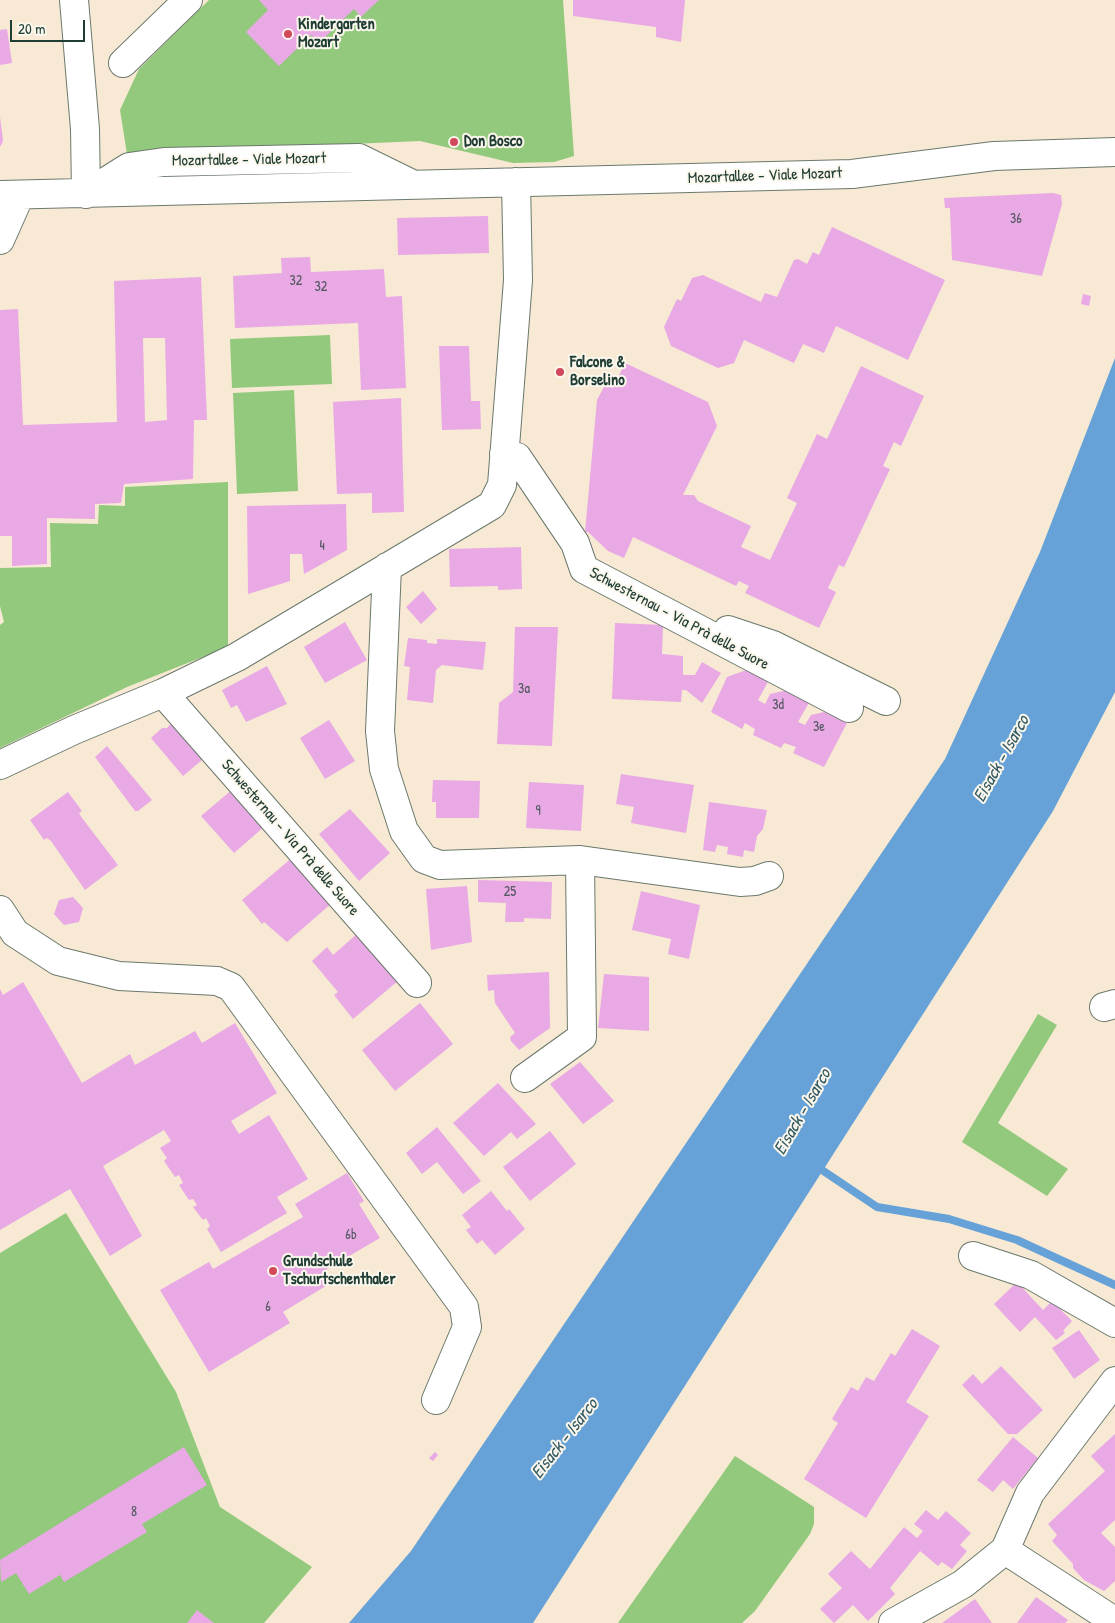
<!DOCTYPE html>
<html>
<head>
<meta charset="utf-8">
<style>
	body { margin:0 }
	#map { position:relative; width:1115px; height:1623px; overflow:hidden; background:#f7e9d4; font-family:"Patrick Hand",sans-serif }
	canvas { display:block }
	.scale { position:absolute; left:10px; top:20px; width:75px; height:22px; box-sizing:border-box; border:2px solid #1f3d34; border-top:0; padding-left:6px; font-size:15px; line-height:18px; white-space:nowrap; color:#1f3d34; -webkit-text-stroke:4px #fbf7ec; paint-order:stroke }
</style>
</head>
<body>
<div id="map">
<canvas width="1115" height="1623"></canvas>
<div class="scale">20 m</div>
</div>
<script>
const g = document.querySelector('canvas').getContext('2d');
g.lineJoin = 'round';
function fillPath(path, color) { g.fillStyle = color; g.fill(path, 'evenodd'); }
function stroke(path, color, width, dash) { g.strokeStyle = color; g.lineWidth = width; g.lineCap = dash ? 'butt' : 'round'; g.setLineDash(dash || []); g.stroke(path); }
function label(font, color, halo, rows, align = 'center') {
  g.font = font + ' "Patrick Hand",sans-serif'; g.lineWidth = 4; g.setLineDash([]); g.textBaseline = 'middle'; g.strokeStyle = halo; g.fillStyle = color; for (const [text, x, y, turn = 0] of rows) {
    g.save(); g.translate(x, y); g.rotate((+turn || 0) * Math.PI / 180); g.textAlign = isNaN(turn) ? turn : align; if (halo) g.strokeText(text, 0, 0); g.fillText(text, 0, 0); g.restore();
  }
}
const green = new Path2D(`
	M 209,0 L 563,0 L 574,156 L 554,162 L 513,163 L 420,141 L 127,154 L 120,110 L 139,69 Z
	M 330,335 L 332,384 L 232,388 L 230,339 Z
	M 294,390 L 298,491 L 237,494 L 233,393 Z
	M 228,482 L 228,647 L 127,687 L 0,748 L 0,625 L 4,622 L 0,606 L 0,568 L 51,567 L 50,523 L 98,524 L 99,505 L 125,506 L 125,487 Z
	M 1038,1014 L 1057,1025 L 998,1123 L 1068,1169 L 1047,1196 L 962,1142 Z
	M 66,1213 L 176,1392 L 220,1507 L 312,1567 L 264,1623 L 0,1623 L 0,1253 Z
	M 735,1456 L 814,1507 L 814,1524 L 810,1534 L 755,1611 L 742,1623 L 618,1623 Z`);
const water = new Path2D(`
	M 1115,358 L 1115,692 L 1053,811 L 533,1623 L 349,1623 L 411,1551 L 945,759 L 1040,552 Z`);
const stream = new Path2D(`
	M 816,1166 L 877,1207 L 949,1219 L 1017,1240 L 1115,1285`);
const building = new Path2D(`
	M 259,0 L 379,0 L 361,17 L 354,9 L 319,43 L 311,35 L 279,66 L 246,32 L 268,10 Z
	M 573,0 L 685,0 L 681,42 L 656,37 L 656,27 L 573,16 Z
	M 7,29 L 12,63 L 0,65 L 0,30 Z
	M 0,117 L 3,141 L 0,147 Z
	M 1053,193 L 1061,195 L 1062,204 L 1042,276 L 952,260 L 950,208 L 945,208 L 944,198 Z
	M 488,216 L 489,253 L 398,255 L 397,218 Z
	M 832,227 L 945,280 L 908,360 L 836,326 L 824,353 L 803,344 L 794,363 L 744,340 L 734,363 L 718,368 L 671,346 L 664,327 L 677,299 L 681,301 L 692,278 L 703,275 L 761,302 L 765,293 L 777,297 L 794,260 L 798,259 L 807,264 L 813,252 L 819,255 Z
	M 310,257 L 311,272 L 384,269 L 386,297 L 402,296 L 406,388 L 361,390 L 358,323 L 235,328 L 233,276 L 282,273 L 281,258 Z
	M 201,277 L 207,420 L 194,420 L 193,479 L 124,484 L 121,503 L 95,504 L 95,519 L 47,518 L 47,564 L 12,566 L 12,536 L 0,536 L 0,310 L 18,309 L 23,425 L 117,422 L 114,281 ZM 143,338 L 165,338 L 167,420 L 145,422 Z
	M 1083,294 L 1091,296 L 1089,306 L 1081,304 Z
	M 439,346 L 469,346 L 471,401 L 480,401 L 481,429 L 442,430 Z
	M 625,363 L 708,402 L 717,426 L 683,495 L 694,495 L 698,501 L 751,526 L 741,547 L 770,560 L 797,503 L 787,498 L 817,434 L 827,439 L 861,366 L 924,396 L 901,446 L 894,442 L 883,466 L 890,469 L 844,567 L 839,565 L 828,588 L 836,592 L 819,628 L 745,593 L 749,586 L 739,581 L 736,586 L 633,537 L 624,558 L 608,551 L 588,532 L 585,532 L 597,400 L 605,385 L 613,388 Z
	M 401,398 L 404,512 L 372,513 L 372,493 L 337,494 L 333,402 Z
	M 346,504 L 347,550 L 304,574 L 302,554 L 290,554 L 290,581 L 248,594 L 247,506 Z
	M 521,547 L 522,589 L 498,590 L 498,586 L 450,587 L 449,549 Z
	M 423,591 L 437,609 L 421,624 L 406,607 Z
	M 345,622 L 367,660 L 325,683 L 304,647 Z
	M 615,623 L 663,625 L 662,654 L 683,656 L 683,675 L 695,675 L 702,662 L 721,673 L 702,703 L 686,690 L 682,690 L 681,702 L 612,699 Z
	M 515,627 L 558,627 L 552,746 L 497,744 L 499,703 L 513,692 Z
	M 408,638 L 427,640 L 427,643 L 437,644 L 437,639 L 486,642 L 483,670 L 442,665 L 436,670 L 433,703 L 407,700 L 410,667 L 404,666 Z
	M 267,666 L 287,704 L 246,722 L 237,705 L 231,708 L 222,690 Z
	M 749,669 L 769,680 L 758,700 L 765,704 L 770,694 L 788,690 L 810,701 L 798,722 L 805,725 L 811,715 L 824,712 L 847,723 L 824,767 L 793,753 L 796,747 L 784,743 L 781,748 L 753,735 L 755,729 L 745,723 L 742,729 L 711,712 L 727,677 Z
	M 329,720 L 355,761 L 325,779 L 300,738 Z
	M 173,721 L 208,755 L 183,776 L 151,738 L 162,728 L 167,728 Z
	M 107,746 L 152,800 L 138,811 L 135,811 L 95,757 Z
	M 621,774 L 694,785 L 686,833 L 631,823 L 634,807 L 616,804 Z
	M 433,780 L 480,781 L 479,818 L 436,818 L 436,802 L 432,802 Z
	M 529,782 L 584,785 L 581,831 L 526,828 Z
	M 233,789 L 265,826 L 234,853 L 201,816 Z
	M 68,792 L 82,811 L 79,813 L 82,818 L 118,865 L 85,890 L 51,841 L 47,838 L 44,840 L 30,820 Z
	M 709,802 L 767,810 L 763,829 L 757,836 L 754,852 L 744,850 L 743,857 L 727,854 L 728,847 L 717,845 L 715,852 L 703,850 Z
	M 350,809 L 390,853 L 359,881 L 319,834 Z
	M 293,857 L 332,903 L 287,942 L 264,922 L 262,924 L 242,900 Z
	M 478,880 L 552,882 L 551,919 L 524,918 L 524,922 L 505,922 L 506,903 L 478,902 Z
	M 467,886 L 472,942 L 431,950 L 426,889 Z
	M 641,891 L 700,905 L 689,959 L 668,954 L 671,939 L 632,930 Z
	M 73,897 L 83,908 L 79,922 L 64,925 L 54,914 L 59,900 Z
	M 358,933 L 399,980 L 353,1019 L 334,995 L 338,992 L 312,961 L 327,947 L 333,955 Z
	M 549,972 L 550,1028 L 519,1050 L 511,1041 L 510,1037 L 515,1033 L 495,1003 L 494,990 L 488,991 L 487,975 Z
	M 604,974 L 649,977 L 649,1031 L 598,1028 Z
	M 23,982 L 82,1083 L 130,1054 L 135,1065 L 195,1031 L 202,1043 L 235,1023 L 277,1093 L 231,1121 L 239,1134 L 269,1115 L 308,1179 L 277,1197 L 287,1213 L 221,1252 L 207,1229 L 210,1226 L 206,1218 L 203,1220 L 193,1207 L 197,1205 L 193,1199 L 189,1200 L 179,1185 L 183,1183 L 179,1175 L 175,1177 L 164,1161 L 167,1158 L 160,1148 L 171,1141 L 164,1130 L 103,1166 L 142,1236 L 110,1256 L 70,1189 L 0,1230 L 0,989 L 3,995 Z
	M 420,1003 L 453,1044 L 395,1091 L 362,1050 Z
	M 580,1062 L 614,1101 L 583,1124 L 550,1084 Z
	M 498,1083 L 536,1124 L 517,1139 L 511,1132 L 484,1156 L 453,1123 Z
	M 437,1127 L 481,1181 L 463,1194 L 437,1162 L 422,1174 L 406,1153 Z
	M 550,1131 L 576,1164 L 530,1201 L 503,1167 Z
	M 347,1173 L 364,1201 L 359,1204 L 380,1238 L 322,1272 L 329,1284 L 283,1312 L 290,1323 L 209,1372 L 160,1290 L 209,1262 L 213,1269 L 303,1217 L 295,1204 Z
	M 491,1191 L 507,1211 L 509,1209 L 525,1229 L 495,1255 L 482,1240 L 477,1244 L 466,1230 L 471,1227 L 462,1215 Z
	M 1017,1282 L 1043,1310 L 1052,1301 L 1072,1321 L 1063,1331 L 1065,1333 L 1056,1340 L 1035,1317 L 1020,1332 L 994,1304 Z
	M 912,1329 L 940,1346 L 906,1402 L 929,1416 L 866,1518 L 804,1479 L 838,1423 L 832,1419 L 851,1387 L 858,1391 L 866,1377 L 874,1381 L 891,1353 L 895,1356 Z
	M 1079,1330 L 1100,1360 L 1074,1379 L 1052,1348 Z
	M 1001,1366 L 1043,1410 L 1017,1434 L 1008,1434 L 962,1385 L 973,1374 L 982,1384 Z
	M 1115,1434 L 1115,1520 L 1101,1533 L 1115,1547 L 1115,1581 L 1104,1591 L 1084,1580 L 1073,1568 L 1073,1564 L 1052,1541 L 1057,1535 L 1048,1524 L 1105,1471 L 1091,1456 Z
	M 1013,1437 L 1038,1458 L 1013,1489 L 1003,1480 L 993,1492 L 977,1480 Z
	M 184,1447 L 207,1485 L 142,1524 L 147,1532 L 64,1582 L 60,1575 L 29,1594 L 16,1573 L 1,1582 L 0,1560 Z
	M 435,1452 L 438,1455 L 433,1461 L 429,1458 Z
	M 926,1510 L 938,1520 L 946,1511 L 971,1533 L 960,1545 L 967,1551 L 952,1569 L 942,1562 L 938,1566 L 920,1551 L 890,1588 L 895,1594 L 868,1621 L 853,1605 L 834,1623 L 820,1609 L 842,1588 L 828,1574 L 851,1551 L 870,1569 L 904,1527 L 917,1538 L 923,1531 L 914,1524 Z
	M 1036,1597 L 1068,1620 L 1065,1623 L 1017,1623 Z
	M 975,1599 L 992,1623 L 942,1623 Z
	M 197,1610 L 214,1623 L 187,1623 Z`);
const minor = new Path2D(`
	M 74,0 L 85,129 L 86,194
	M 123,63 L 188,0
	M 86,194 L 129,167 L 164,162 L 359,158 L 410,183
	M 0,195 L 852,174 L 994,156 L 1115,152
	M 0,240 L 20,195
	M 504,454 L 517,457 L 575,543 L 584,569 L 849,708
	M 387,567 L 380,731 L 384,769 L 404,831 L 424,859 L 440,865 L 580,860 L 740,882 L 755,881 L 769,876
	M 728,630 L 773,645 L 886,701
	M 163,693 L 417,983
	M 0,765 L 74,730 L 163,693 L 237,657 L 492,505 L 502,485 L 518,280 L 516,182
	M 0,910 L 15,933 L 58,961 L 119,976 L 217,981 L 231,987 L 464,1307 L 467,1327 L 436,1400
	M 1104,1007 L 1115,1004
	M 525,1078 L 582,1037 L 580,860
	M 973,1256 L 1031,1275 L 1115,1323
	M 1005,1550 L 1108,1617 L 1108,1623
	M 893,1623 L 963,1584 L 1005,1550 L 1030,1493 L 1115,1381`);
const markers = [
	[288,34,5,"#d1495b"],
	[454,142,5,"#d1495b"],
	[560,372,5,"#d1495b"],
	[273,1271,5,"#d1495b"]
];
const numberNames = [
	["36",1016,219],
	["32",296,281],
	["32",321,287],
	["4",322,546],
	["3a",524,689],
	["3d",778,705],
	["3e",819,727],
	["9",538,811],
	["25",510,892],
	["6b",351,1235],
	["6",268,1307],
	["8",134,1512]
];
const poiNames = [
	["Kindergarten",298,25],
	["Mozart",298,43],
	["Don Bosco",464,142],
	["Falcone &",570,363],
	["Borselino",570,381],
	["Grundschule",283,1262],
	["Tschurtschenthaler",283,1280]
];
const streetNames = [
	["Mozartallee - Viale Mozart",249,160,-1],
	["Mozartallee - Viale Mozart",765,176,-2],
	["Schwesternau - Via Prà delle Suore",679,619,28],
	["Schwesternau - Via Prà delle Suore",290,838,49]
];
const waterNames = [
	["Eisack - Isarco",1002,759,-61],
	["Eisack - Isarco",803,1112,-60],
	["Eisack - Isarco",565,1439,-52]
];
fillPath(green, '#93c97c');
fillPath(water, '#66a2d7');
stroke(stream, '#66a2d7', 8);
fillPath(building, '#e8a9e5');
stroke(minor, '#6b796c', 30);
stroke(minor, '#fff', 28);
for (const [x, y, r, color] of markers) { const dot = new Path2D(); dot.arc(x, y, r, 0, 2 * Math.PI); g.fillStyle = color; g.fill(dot); stroke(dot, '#fbf7ec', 2); }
label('14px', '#515860', null, numberNames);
label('bold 16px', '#1f3d34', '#fbf7ec', poiNames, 'left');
label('16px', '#1f3d34', '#fbf7ec', streetNames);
label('italic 18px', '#345b65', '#fbf7ec', waterNames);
</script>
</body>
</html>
